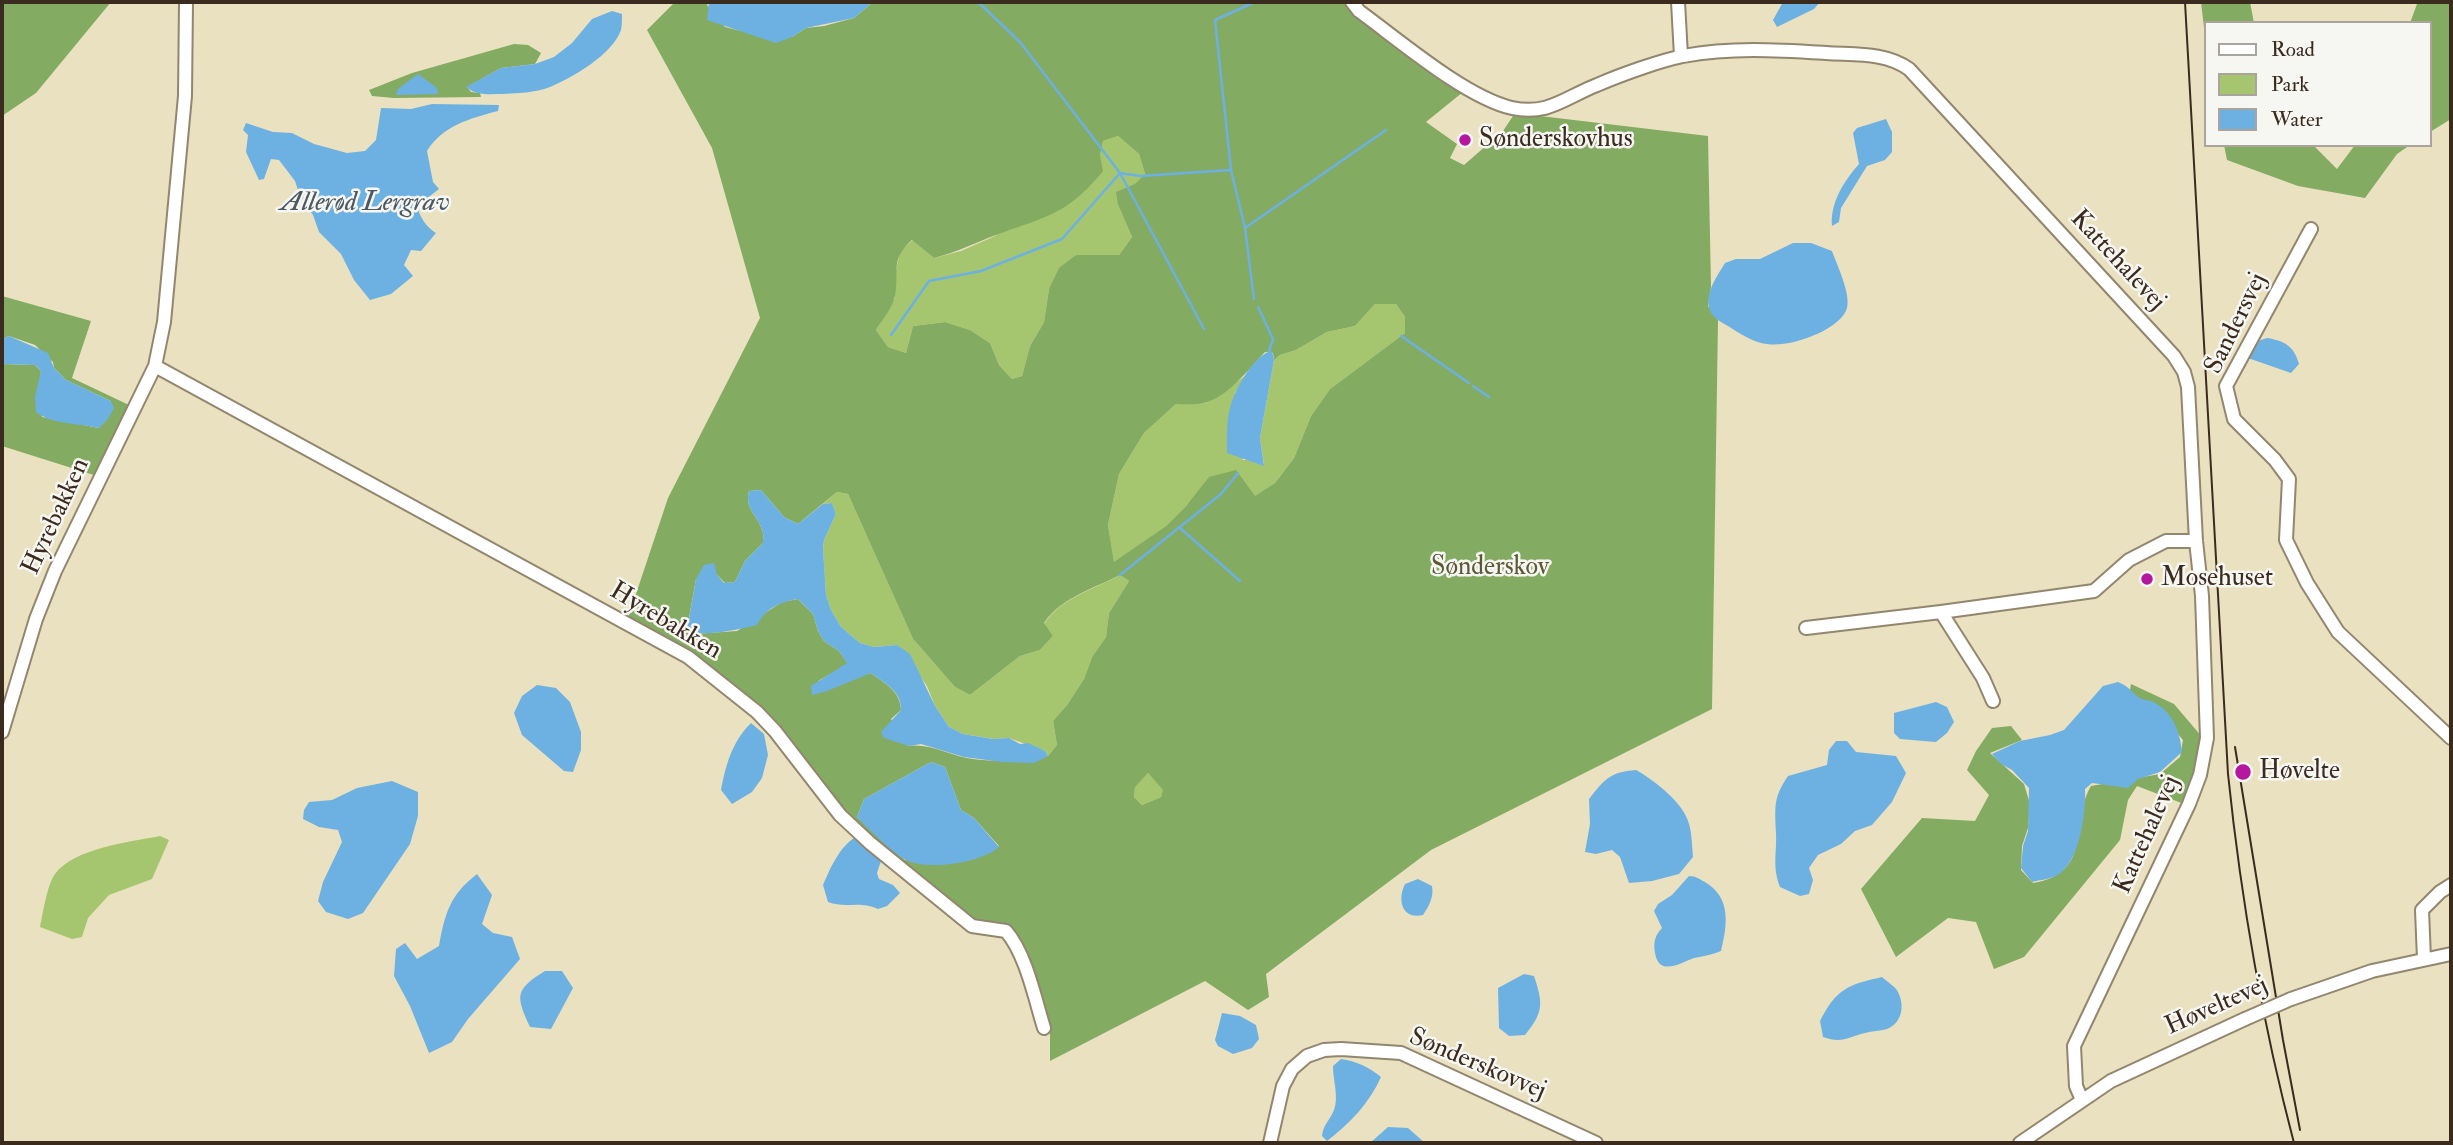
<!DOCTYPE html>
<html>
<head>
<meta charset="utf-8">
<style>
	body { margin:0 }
	#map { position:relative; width:2453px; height:1145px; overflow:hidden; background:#eae1c0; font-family:"IM FELL Double Pica",serif }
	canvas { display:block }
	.frame { position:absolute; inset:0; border:4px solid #3b2a1e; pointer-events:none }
	.legend { position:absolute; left:2204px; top:21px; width:228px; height:126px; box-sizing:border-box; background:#f6f6f2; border:2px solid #aba49d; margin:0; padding:9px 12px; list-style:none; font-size:21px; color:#3b2a1e }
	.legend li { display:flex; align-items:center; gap:14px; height:35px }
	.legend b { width:35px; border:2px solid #aba49d }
</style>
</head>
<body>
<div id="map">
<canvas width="2453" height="1145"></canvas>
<div class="frame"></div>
<ul class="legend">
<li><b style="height:9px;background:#fff"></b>Road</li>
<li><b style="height:19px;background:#a5c66f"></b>Park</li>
<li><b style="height:19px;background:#6db1e3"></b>Water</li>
</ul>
</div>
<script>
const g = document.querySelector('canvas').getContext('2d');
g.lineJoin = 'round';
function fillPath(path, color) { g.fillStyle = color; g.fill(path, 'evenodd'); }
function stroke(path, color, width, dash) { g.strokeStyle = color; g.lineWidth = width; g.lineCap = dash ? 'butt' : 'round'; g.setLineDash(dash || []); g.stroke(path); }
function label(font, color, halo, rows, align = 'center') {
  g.font = font + ' "IM FELL Double Pica",serif'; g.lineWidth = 5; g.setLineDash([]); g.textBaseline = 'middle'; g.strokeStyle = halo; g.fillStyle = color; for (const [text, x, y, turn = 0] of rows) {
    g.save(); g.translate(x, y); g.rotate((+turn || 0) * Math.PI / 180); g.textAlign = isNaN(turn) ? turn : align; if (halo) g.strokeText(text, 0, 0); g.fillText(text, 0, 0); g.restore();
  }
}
const green = new Path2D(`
	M 1118,136 L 1139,154 L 1145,174 L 1118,205 L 1132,237 L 1119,255 L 1076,255 L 1049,289 L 1044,322 L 1030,346 L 1022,376 L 1012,379 L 999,365 L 990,343 L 970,330 L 945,322 L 913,326 L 906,353 L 888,347 L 876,330 L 895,298 L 895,276 L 900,251 L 913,240 L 934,258 L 961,251 L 995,236 L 1100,156 L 1103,141 Z
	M 1375,304 L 1396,304 L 1405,317 L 1405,333 L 1330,389 L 1311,416 L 1294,458 L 1275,483 L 1255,497 L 1187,505 L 1166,526 L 1114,563 L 1108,525 L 1119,474 L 1144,433 L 1176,404 L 1206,403 L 1227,390 L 1246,375 L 1235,393 L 1243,460 L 1251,460 L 1264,465 L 1260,438 L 1274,360 L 1280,355 L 1296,350 L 1327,332 L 1355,326 Z
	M 837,492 L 848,494 L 913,639 L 955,687 L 970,695 L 1020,656 L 1040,650 L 1053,636 L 1044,624 C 1062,597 1093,590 1120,575 L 1129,581 L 1109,613 L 1106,637 L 1092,657 L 1084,679 L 1067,705 L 1053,721 L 1057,745 L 1048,756 L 1045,751 L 1009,738 L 994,739 L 963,734 L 949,727 L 935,706 L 927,686 L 897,645 L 874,647 L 860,643 L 841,627 L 831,610 L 826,595 L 823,549 L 824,540 L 836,514 L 832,503 L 823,504 Z
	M 1148,773 L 1164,790 L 1161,797 L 1142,805 L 1134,797 L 1135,786 Z
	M 160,836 L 169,840 L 152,879 L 109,895 L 88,918 L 82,937 L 72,939 L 40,927 C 43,913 47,885 55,874 C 74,848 130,842 160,836 Z`);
const forest = new Path2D(`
	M 2,2 L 111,2 L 36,93 L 2,116 Z
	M 675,2 L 709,2 L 707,5 L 725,27 L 741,31 L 792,37 L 806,28 L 824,26 L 854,18 L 873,2 L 1360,2 L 1354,13 L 1463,92 L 1426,122 L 1457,144 L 1450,158 L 1464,165 L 1503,131 L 1515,113 L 1708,136 L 1711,287 L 1708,306 L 1718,320 L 1712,709 L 1431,850 L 1266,974 L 1269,997 L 1248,1010 L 1205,981 L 1050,1061 L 1050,1027 L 1007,929 L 970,921 L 863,832 L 835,804 L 759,710 L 628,618 L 668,498 L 760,318 L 712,148 L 647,30 ZM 1118,136 L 1139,154 L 1145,174 L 1135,184 L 1116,192 L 1118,205 L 1132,237 L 1119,255 L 1076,255 L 1059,268 L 1049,289 L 1044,322 L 1030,346 L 1022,376 L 1012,379 L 999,365 L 990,343 L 970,330 L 945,322 L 913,326 L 906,353 L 888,347 L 876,330 C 882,320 893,307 895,296 C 900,270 889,261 912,240 L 934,258 C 958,252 974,243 996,235 C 1047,216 1067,215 1103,171 L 1100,156 L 1103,141 ZM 1375,304 L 1396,304 L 1405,317 L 1405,333 L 1330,389 L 1311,416 L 1294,458 L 1275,483 L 1255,496 L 1236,470 L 1209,477 L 1187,505 L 1166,526 L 1114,562 L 1108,525 L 1119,474 L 1144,433 L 1176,404 C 1185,404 1196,405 1204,403 C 1228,397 1249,369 1265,352 L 1273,353 L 1274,360 L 1280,355 L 1296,350 L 1327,332 L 1355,326 ZM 761,490 L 784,517 L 798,524 L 837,492 L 848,494 L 913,639 L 955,687 L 970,695 L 1020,656 L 1040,650 L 1053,636 L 1044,623 C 1062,597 1093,589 1120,575 L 1129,581 L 1109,613 L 1106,637 L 1092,657 L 1084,679 L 1067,705 L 1053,721 L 1057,745 L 1048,756 C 1020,760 995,763 967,758 C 947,754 929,743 908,746 L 891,719 L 901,710 C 900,690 885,684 871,673 L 818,681 L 848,664 L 839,651 L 824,641 L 818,631 L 813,614 L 798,599 L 782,602 L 737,631 L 694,634 L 687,629 L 696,579 L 717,575 L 725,583 L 735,582 L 745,561 L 763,543 C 763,539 764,534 762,530 C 758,515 744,509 749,491 ZM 931,762 L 945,767 L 961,810 L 974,818 L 999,846 L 905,860 L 857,817 L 864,799 ZM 1148,773 L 1163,790 L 1161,797 L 1142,805 L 1134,797 L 1135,787 Z
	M 2201,2 L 2250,2 L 2254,23 L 2206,23 L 2206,45 Z
	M 2416,2 L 2451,2 L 2451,119 L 2430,132 L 2430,23 L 2410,23 L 2417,4 Z
	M 514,44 L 528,45 L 541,53 L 535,64 L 501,68 L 467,87 L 471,92 L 480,93 L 481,97 L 394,98 L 372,96 L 369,90 L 412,73 Z
	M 2224,145 L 2313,145 L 2337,169 L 2355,145 L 2410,145 L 2397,154 L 2365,198 L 2298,186 L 2227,160 Z
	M 2,296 L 91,321 L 72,378 L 129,405 L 97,476 L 2,446 L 2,364 L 35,365 L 41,371 L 39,386 L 42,417 L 99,428 L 111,401 L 66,380 L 54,368 L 53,362 L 35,345 L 9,336 L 2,339 Z
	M 2131,684 L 2174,704 L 2208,744 L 2184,804 L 2137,786 L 2128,800 L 2120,840 L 2024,957 L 1994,969 L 1976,922 L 1948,918 L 1896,957 L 1861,889 L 1922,818 L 1975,821 L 1989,795 L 1967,770 L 1976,751 L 1992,728 L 2011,726 L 2022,740 L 1990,753 L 2024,784 L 2030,804 L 2028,828 L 2022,846 L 2021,870 L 2033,883 C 2094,873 2069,823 2091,786 L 2160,774 L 2180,757 L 2183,740 L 2153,704 L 2129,696 Z`);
const water = new Path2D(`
	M 709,2 L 873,2 L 854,18 L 806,28 L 792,37 L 776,43 L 707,20 Z
	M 1783,2 L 1820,2 L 1814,9 L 1777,27 L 1773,20 Z
	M 612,11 L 622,14 C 622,19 622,26 621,30 C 612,55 573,77 550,87 C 535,93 518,93 502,94 C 490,94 476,96 466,87 L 501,68 L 535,64 L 554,57 L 572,43 L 592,19 Z
	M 418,74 L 437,88 L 438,94 L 396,95 L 398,89 Z
	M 432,104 L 499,105 L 498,111 C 471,118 442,126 427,151 L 433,182 L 439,189 L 417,206 C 419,216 427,228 436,233 L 421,251 L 411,250 L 404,265 L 413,276 L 391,294 L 370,300 L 354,280 L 341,254 L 319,232 L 313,215 L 300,196 L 295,181 L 279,160 L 271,159 L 264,179 L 259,180 L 246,152 L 248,135 L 243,130 L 246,123 L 273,132 L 292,133 L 314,144 L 347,153 L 365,151 L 376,140 L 381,108 L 411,109 Z
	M 1886,119 L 1892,132 L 1892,152 L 1885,160 L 1867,166 L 1841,208 L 1839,222 L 1832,226 C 1830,203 1844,181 1859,164 L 1853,133 L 1857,128 Z
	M 1793,243 L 1811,243 L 1832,251 C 1837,265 1851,294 1847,308 C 1841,330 1789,348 1767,344 C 1754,343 1739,333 1728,326 C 1721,322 1711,317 1709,308 C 1705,292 1718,275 1725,263 L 1736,259 L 1760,259 Z
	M 9,336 L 48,353 L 54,368 L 66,380 L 111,401 L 114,408 L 108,419 L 99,428 C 79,423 53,425 36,412 L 35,397 L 41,371 L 35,365 L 2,364 L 2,339 Z
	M 2267,338 C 2285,341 2294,346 2299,364 L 2291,373 L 2245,357 L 2252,343 Z
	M 1272,351 L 1274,360 L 1260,438 L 1264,466 L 1227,453 C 1227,439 1226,422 1230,408 C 1234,391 1254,354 1272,351 Z
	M 761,490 L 784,517 L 798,524 L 823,504 L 832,503 L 836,514 L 824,540 L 823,548 L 826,595 L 831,610 L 841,627 L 860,643 L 874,647 L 897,645 L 910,654 L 935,706 L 949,727 L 963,734 L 993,739 L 1009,738 L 1020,744 L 1028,743 L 1045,751 L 1048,756 L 1034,763 L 1002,762 L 964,757 L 921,744 L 909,746 L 884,738 L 881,732 L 901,710 C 901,690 885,684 871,673 L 827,691 L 812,695 L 811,686 L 847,663 L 839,651 L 824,641 L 818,631 L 813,614 L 798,599 C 780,602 766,608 757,625 C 741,629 701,638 687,630 L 696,579 L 704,565 L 714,563 L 717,575 L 724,583 L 735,582 L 745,561 L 763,543 C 763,539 764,534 762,530 C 758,515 744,509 749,491 Z
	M 2118,682 C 2131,687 2131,693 2140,698 C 2143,700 2148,700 2151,701 C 2172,710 2180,731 2182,752 L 2160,772 L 2138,779 L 2128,788 L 2092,783 L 2085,789 C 2086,812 2080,860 2059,874 C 2052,879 2040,880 2032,882 L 2021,868 L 2023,846 L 2028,831 L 2029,788 L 2012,770 L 2001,764 L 1992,754 L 2020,741 L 2050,735 L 2064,730 L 2103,686 Z
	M 537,685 L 556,688 L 570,702 L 581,732 L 581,750 L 573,772 L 564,771 L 522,735 L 514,713 L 522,696 Z
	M 1936,702 L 1947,707 L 1954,722 L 1947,733 L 1936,742 L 1900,739 L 1894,733 L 1894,713 Z
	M 751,723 L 764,734 L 768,755 L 762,778 L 752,792 L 732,804 L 721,790 C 726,764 732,742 751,723 Z
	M 1836,741 L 1847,741 L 1856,752 L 1896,756 L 1906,773 L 1892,802 L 1872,825 L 1855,831 L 1841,844 L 1818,855 L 1809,868 L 1813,880 L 1809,894 L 1800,896 L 1780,887 C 1772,866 1777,853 1776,833 C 1775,807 1773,798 1788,776 L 1827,765 L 1829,750 Z
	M 931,762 L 945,767 L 961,810 L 974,818 L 999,847 C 980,863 929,871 906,860 C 893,853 867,828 857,817 L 864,799 Z
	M 1636,770 C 1654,780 1684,803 1689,824 C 1692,834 1692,846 1693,857 L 1679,874 L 1652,881 L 1629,883 L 1620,857 L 1612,850 L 1596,854 L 1585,852 L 1590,824 L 1589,799 C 1605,779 1610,772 1636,770 Z
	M 392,781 L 418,792 L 418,816 L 410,844 L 363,913 L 348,919 L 326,912 L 318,901 L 323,882 L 342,842 L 338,830 L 319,827 L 303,819 L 304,810 L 309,802 L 332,800 L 357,788 Z
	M 857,836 L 882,858 L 877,873 L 879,879 L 893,885 L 900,893 L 887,906 L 878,909 C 858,900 847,909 828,902 L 823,885 C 831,867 839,847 857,836 Z
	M 477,874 L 492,895 L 482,924 L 493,933 L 512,937 L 520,959 L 468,1019 L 452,1042 L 429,1053 L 410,1006 L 394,976 L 396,949 L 405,943 L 417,959 L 439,946 C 445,913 450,895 477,874 Z
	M 1689,876 C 1696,876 1699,879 1705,882 C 1732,898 1727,926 1721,951 C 1712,955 1703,956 1694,958 C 1680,963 1659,977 1655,953 C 1653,943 1655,935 1662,928 L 1654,911 L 1658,904 L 1672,895 Z
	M 1418,879 L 1432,886 C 1434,897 1429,906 1423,915 C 1402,920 1397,900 1405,884 Z
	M 545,971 L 562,971 L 573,988 L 551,1029 L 530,1027 C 516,996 514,990 545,971 Z
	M 1524,974 L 1534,976 C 1543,1003 1544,1012 1525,1035 L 1509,1036 L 1499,1028 L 1498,988 Z
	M 1882,977 C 1887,982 1895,986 1898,992 C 1905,1006 1902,1023 1887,1029 C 1880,1031 1872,1031 1865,1033 C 1848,1037 1842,1044 1823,1037 L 1820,1021 C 1837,988 1848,985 1882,977 Z
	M 1222,1013 L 1240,1016 L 1256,1025 L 1259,1039 L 1252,1048 L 1233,1054 L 1218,1046 L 1215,1040 Z
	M 1341,1059 C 1356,1061 1369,1067 1381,1077 C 1369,1104 1350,1123 1327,1141 L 1322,1136 C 1323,1125 1330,1120 1334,1110 C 1339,1097 1333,1081 1333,1066 Z
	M 1388,1127 L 1408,1128 L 1425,1143 L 1370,1143 Z`);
const stream = new Path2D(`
	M 978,2 L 1020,42 L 1120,173 L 1204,329
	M 1231,170 L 1215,20 L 1255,2
	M 1245,228 L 1386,130
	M 1258,307 L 1273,339 L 1269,351
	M 891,335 L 929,281 L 981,271 L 1062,239 L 1120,173 L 1140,176 L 1231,170 L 1245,228 L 1254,299
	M 1401,336 L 1469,383
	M 1473,386 L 1489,397
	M 1180,528 L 1240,581
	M 1120,575 L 1221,494 L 1238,473`);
const minor = new Path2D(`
	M 1352,2 L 1359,11 C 1399,40 1465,97 1512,108 C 1548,116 1566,97 1597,85 C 1620,75 1659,61 1683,56 C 1732,47 1777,50 1826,53 C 1855,55 1885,52 1909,69 L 2174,356 L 2184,372 L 2188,387 L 2196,541 L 2202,596 L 2207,738 L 2200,775 L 2189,804 L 2074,1046 L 2076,1086 L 2082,1100
	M 1678,2 L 1681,56
	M 2311,229 L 2226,386 L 2234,419 L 2275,460 L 2289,479 L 2286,540 L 2307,583 L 2338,632 L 2451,738
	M 155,366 L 688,657 L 757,712 L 775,731 L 840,815 L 870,843 L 972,926 L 1006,931 C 1026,954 1035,999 1044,1028
	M 1941,612 L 1983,678 L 1993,701
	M 1806,628 L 1941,612 L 2094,591 L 2129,560 L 2166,541 L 2196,541
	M 2,732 L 36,619 L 55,571 L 155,366 L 164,322 L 185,96 L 186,2
	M 2424,959 L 2422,910 L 2440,892 L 2451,885
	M 2291,999 L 2372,971 L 2451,954
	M 1270,1143 L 1283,1086 L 1292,1069 L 1307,1056 L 1324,1050 L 1341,1049 L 1401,1053 L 1596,1143
	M 2020,1143 L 2111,1081 L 2245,1019`);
const tram = new Path2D(`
	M 2185,2 L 2228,774 C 2241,899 2262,1022 2294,1143
	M 2235,747 L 2283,1040 L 2300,1130`);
const minorBridge = new Path2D(`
	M 2245,1019 L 2291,999`);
const markers = [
	[1465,140,7,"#b5179e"],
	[2147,579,7,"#b5179e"],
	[2243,772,9,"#b5179e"]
];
const poiNames = [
	["Sønderskovhus",1479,140],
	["Mosehuset",2161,579],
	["Høvelte",2259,772]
];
const streetNames = [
	["Kattehalevej",2117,261,47],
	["Sandersvej",2237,324,-64],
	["Hyrebakken",57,517,-65],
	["Hyrebakken",665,622,31],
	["Kattehalevej",2148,835,-66],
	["Høveltevej",2217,1007,-24],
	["Sønderskovvej",1477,1065,23]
];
const parkNames = [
	["Sønderskov",1490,568]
];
const waterNames = [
	["Allerød Lergrav",365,204]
];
fillPath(green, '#a5c66f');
fillPath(forest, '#84ab62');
fillPath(water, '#6db1e3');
stroke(stream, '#6db1e3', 2.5);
stroke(minor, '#92866f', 16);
stroke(minor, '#fff', 12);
stroke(tram, '#3b2a1e', 2);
stroke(minorBridge, '#92866f', 16, []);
stroke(minorBridge, '#fff', 12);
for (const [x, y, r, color] of markers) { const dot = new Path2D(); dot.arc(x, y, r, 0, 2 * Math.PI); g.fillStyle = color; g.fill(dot); stroke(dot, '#f6f6f2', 2.5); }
label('26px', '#3b2a1e', '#f6f6f2', poiNames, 'left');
label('26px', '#3b2a1e', '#f6f6f2', streetNames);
label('26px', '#5b5936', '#f6f6f2', parkNames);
label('italic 28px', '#4c5963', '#f6f6f2', waterNames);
</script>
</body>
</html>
